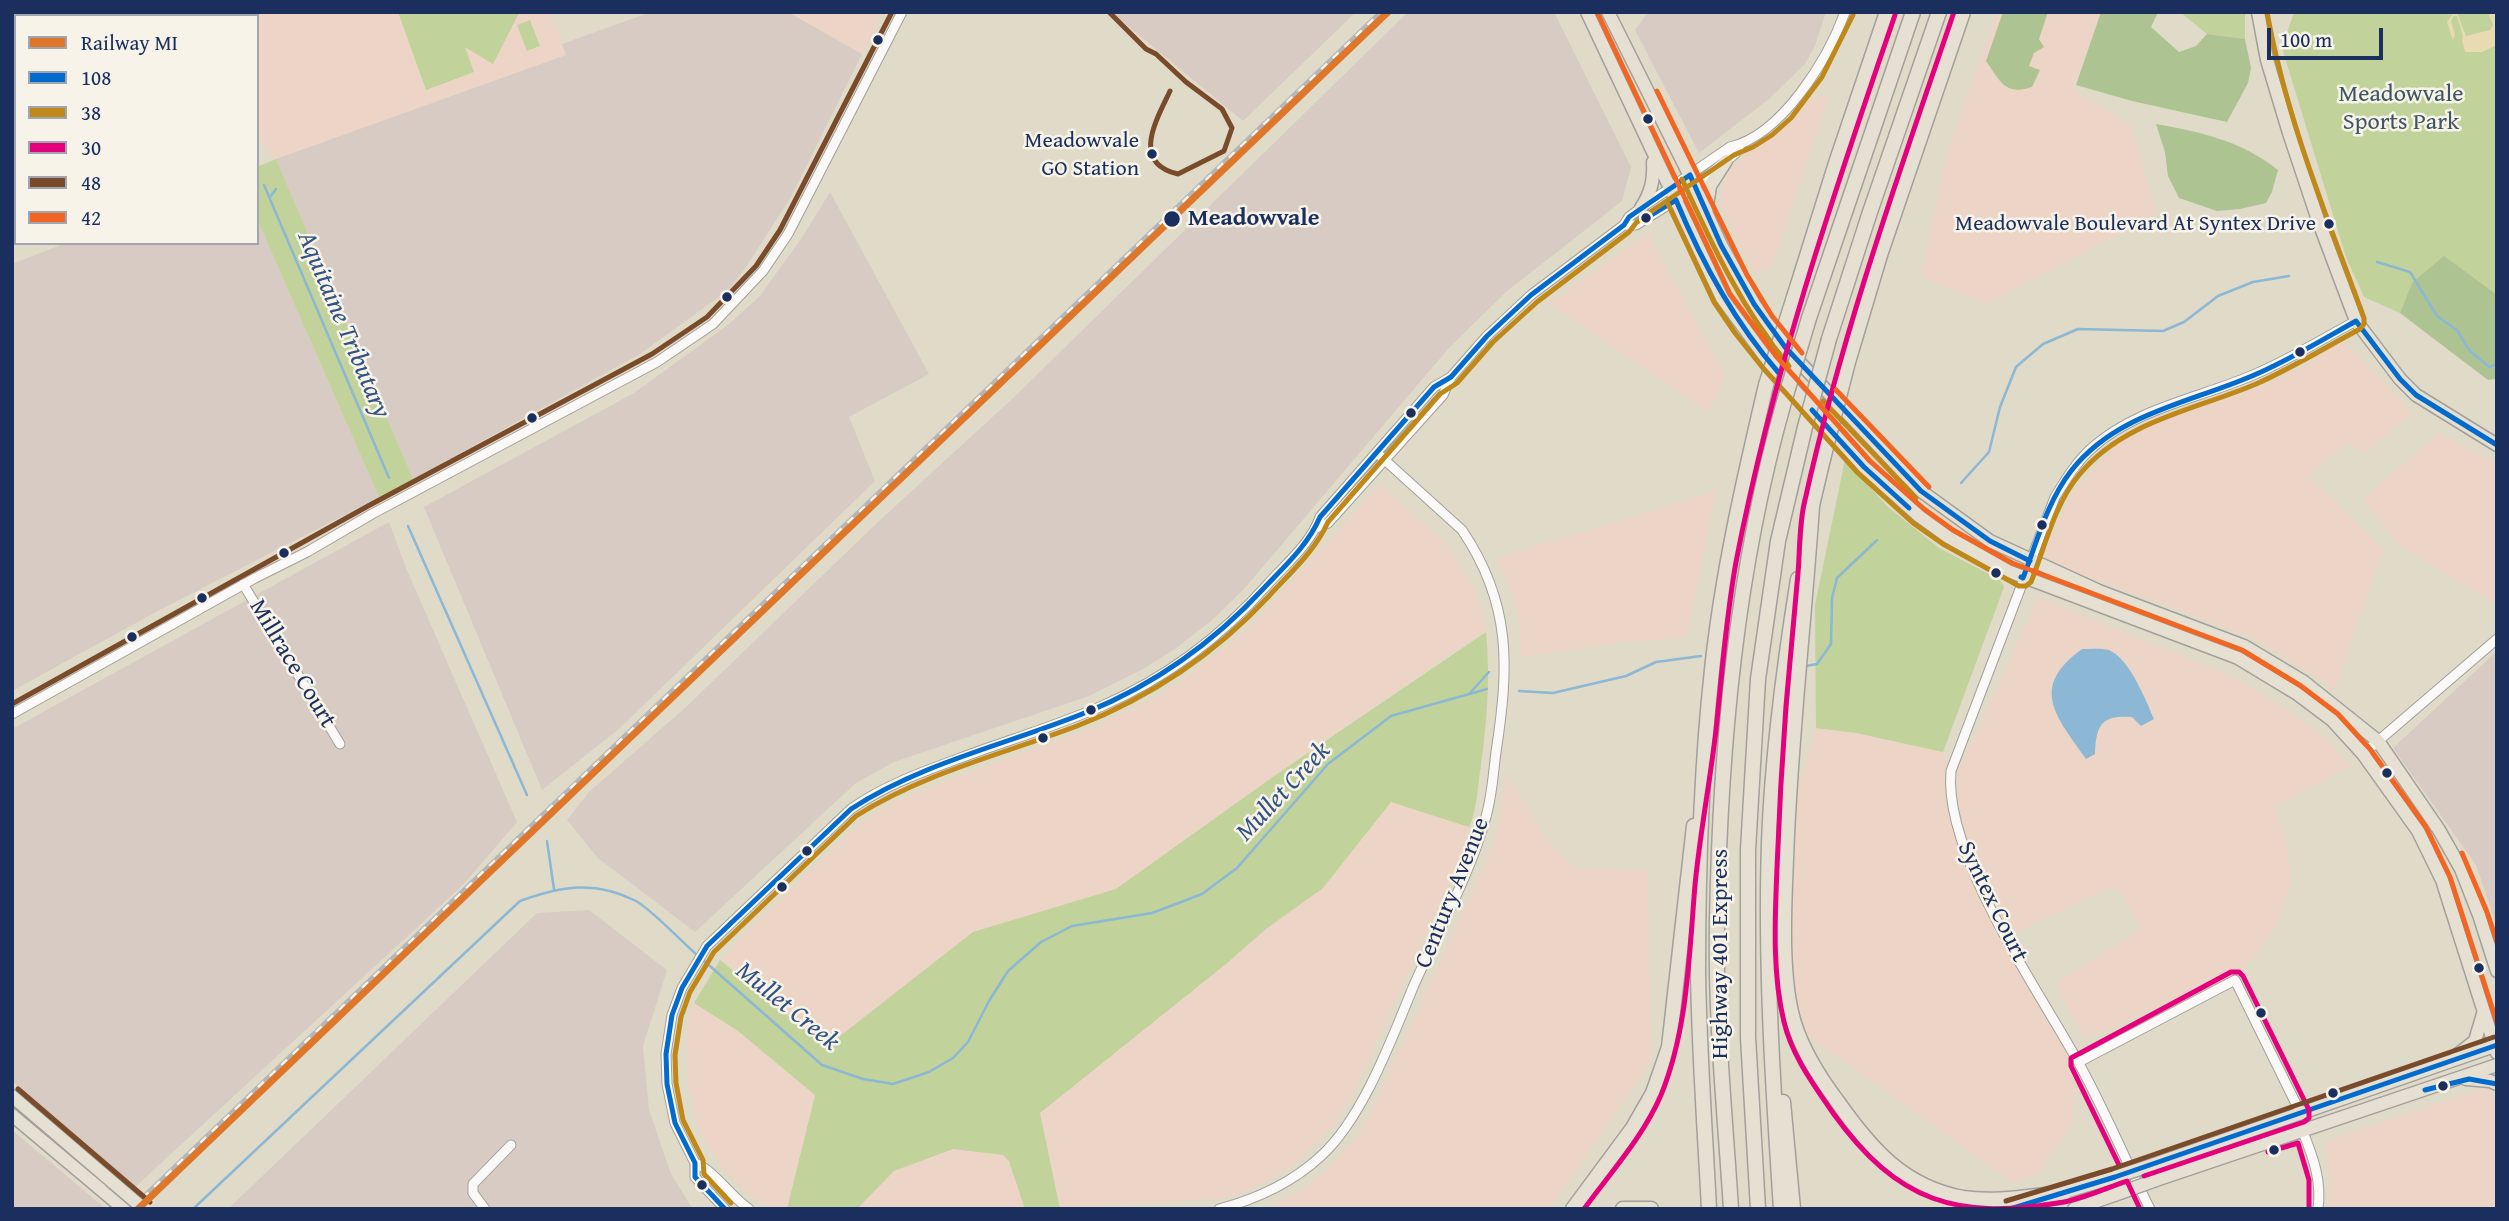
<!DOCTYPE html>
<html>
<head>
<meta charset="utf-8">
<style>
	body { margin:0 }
	#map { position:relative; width:2509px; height:1221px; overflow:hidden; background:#e0dac8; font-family:"Gentium Book Plus",serif }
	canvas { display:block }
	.frame { position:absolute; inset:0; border:14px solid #1b2f5e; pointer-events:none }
	.legend { position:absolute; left:14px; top:14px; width:245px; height:231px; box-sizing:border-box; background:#f7f3e8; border:2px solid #9fa5b1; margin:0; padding:9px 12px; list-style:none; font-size:21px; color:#1b2f5e }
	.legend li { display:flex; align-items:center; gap:14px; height:35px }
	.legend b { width:35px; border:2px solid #9fa5b1 }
	.scale { position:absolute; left:2267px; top:28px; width:116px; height:32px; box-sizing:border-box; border:4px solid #1b2f5e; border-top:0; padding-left:9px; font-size:21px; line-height:24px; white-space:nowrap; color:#1b2f5e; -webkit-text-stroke:5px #f7f3e8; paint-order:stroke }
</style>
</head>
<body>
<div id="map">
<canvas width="2509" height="1221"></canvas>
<div class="frame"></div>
<ul class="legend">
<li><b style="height:9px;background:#df772b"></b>Railway MI</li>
<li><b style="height:9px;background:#026bcd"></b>108</li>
<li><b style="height:9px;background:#c08818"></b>38</li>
<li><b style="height:9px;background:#e5007d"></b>30</li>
<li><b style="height:9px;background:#7a4b2a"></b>48</li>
<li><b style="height:9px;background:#f26522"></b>42</li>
</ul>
<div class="scale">100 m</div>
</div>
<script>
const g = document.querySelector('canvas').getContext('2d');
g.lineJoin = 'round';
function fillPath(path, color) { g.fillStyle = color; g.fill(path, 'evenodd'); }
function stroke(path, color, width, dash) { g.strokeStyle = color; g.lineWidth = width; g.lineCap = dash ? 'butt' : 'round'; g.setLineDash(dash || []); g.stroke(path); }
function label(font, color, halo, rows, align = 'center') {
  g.font = font + ' "Gentium Book Plus",serif'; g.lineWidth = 5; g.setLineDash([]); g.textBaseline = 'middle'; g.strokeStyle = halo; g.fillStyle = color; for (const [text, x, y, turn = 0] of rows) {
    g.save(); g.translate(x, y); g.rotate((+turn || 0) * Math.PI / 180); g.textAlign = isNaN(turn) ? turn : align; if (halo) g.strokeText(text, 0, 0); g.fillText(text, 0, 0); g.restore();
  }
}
const built = new Path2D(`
	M 246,12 L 549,12 L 567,55 L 276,159 L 257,138 L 257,16 L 241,16 Z
	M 788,12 L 883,12 L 862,54 Z
	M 1997,12 L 2101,12 L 2074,90 L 2132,126 L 2157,214 L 1987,304 L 1921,277 L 1946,156 Z
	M 1830,94 L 1771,270 L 1753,272 L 1720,201 L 1724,177 L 1729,169 L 1811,98 Z
	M 1648,233 L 1725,376 L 1709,413 L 1549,303 Z
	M 2342,340 L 2412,413 L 2366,453 L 2346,443 L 2309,477 L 2383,550 L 2335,689 L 2253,638 L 2043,560 L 2052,535 L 2074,491 L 2123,438 L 2147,426 L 2256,389 L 2301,368 Z
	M 2439,433 L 2497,464 L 2497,605 L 2401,546 L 2363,500 Z
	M 1380,485 L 1446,543 L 1477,593 L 1486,632 L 1472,639 L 1277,774 L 1116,890 L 973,932 L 825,1048 L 723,959 L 743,935 L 841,841 L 868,818 L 886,806 L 943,782 L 1089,729 L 1151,700 L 1175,686 L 1247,630 Z
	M 1716,491 L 1687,637 L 1611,644 L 1521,657 L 1520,626 L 1513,594 L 1497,558 Z
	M 2038,597 L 2233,676 L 2316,729 L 2350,766 L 2273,808 L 2285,834 L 2292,881 L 2274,930 L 2235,980 L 2182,997 L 2085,1039 L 2055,984 L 2142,929 L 2118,888 L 2102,892 L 2007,937 L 2079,1062 L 2071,1125 L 2037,1174 L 2014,1183 L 1792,1024 L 1786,995 L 1798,786 L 1816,728 L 1856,733 L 1943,752 L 1951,771 L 1971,746 Z
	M 1507,774 L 1546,839 L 1575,868 L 1648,870 L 1651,1062 L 1549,1209 L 1267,1209 L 1303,1189 L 1326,1171 L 1358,1135 L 1374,1106 L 1487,859 L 1496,835 Z
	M 1391,802 L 1469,827 L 1467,842 L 1351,1098 L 1334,1124 L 1289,1168 L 1248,1191 L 1224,1198 L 1060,1209 L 1040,1113 L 1226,964 L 1266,929 L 1323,888 Z
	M 694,1003 L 738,1031 L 815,1095 L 787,1209 L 772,1209 L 751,1196 L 721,1166 L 703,1137 L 696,1119 L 687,1076 L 687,1031 Z
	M 2488,1087 L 2497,1110 L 2497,1209 L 2327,1209 L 2330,1183 L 2325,1142 Z
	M 953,1149 L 1003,1155 L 1009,1161 L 1025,1209 L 857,1209 L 894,1171 Z`);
const industrial = new Path2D(`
	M 651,12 L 788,12 L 862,54 L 791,197 L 744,270 L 727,291 L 640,354 L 413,479 L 276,159 L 566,55 L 562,44 Z
	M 1111,12 L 1356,12 L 1243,121 Z
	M 1408,12 L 1554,12 L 1631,167 L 1622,201 L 1506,292 L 1448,349 L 1244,589 L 1211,621 L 1175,649 L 1143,669 L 1089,696 L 894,762 L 856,783 L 695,932 L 598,858 L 567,820 L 589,792 L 686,707 L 879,521 L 1011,400 Z
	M 1648,12 L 1826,12 L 1815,46 L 1805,64 L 1769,99 L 1699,153 L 1635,30 Z
	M 830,192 L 929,374 L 849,417 L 875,481 L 620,728 L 542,790 L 424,507 L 634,393 L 729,324 L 760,296 L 803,236 Z
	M 257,219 L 379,497 L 156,612 L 12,691 L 12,264 L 66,243 L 257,243 Z
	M 389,522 L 406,568 L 517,822 L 463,885 L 134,1188 L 12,1081 L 12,729 Z
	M 2497,651 L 2497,927 L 2476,865 L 2393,748 Z
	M 589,910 L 667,970 L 643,1046 L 649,1110 L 671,1174 L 693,1209 L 228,1209 L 537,913 Z
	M 12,1130 L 106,1209 L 12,1209 Z`);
const green = new Path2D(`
	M 398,12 L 519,12 L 519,13 L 493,64 L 465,47 L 474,72 L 426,90 Z
	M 2180,12 L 2245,12 L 2245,39 L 2207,34 Z
	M 2294,12 L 2497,12 L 2497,295 L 2412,283 L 2400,313 L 2364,297 L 2346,257 L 2282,48 Z
	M 530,20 L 540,46 L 527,51 L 517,25 Z
	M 276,159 L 413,479 L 379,497 L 257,219 L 257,167 Z
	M 1845,460 L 1888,507 L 1939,548 L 2000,580 L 2004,587 L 1943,752 L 1856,733 L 1816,728 L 1815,605 Z
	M 1486,632 C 1491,682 1486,730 1479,779 C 1477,795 1476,812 1469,827 L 1391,802 L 1323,888 L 1266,929 L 1226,964 L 1040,1113 L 1060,1209 L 1025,1209 L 1009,1161 L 1003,1155 L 953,1149 L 894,1171 L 857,1209 L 787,1209 L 815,1095 L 738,1031 L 694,1003 L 720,960 L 826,1047 L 973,932 L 1116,889 L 1277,774 Z`);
const forest = new Path2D(`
	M 2003,12 L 2048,12 L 2039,39 L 2044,47 L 2034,53 L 2029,66 L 2040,70 L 2032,87 C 2005,96 2000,81 1986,61 Z
	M 2101,12 L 2158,12 L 2151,27 L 2179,52 L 2196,46 L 2207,34 L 2245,39 L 2251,68 L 2248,83 L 2227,122 L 2132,101 L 2076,85 Z
	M 2156,124 C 2201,132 2242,141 2278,170 L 2272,192 L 2266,203 L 2240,209 L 2217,211 L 2179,198 L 2168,176 L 2165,152 Z
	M 2444,256 L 2497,295 L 2497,379 L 2488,380 L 2400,313 L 2412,283 Z`);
const sand = new Path2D(`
	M 2451,12 L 2460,12 L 2458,15 L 2466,36 L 2490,30 L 2493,25 L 2488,12 L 2497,12 L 2497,45 L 2482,52 L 2465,52 L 2462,40 L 2463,37 L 2457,16 L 2454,16 L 2451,21 L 2455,34 L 2453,41 L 2447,22 L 2452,15 Z`);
const water = new Path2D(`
	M 2082,649 C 2090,649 2102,648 2109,650 C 2129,658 2146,700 2154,719 L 2141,726 L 2132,717 C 2102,715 2096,724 2095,754 L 2086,759 C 2057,717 2028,688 2082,649 Z`);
const stream = new Path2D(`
	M 264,185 L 389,478
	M 270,197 L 276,189
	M 2377,262 L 2410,272 L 2437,316 L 2457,330 L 2469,350 L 2489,367 L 2497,364
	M 1961,483 L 1989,452 L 2000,407 L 2016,367 L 2043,344 L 2078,329 L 2163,331 L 2184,322 L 2218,296 L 2253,282 L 2289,276
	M 408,526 L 527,795
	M 1806,666 L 1817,664 L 1831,644 L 1832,598 L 1837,578 L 1877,540
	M 1519,691 L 1553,693 L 1626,676 L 1656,662 L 1701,656
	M 1470,693 L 1489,672
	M 547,841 L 554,889
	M 702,959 L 822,1065 L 863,1079 L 893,1084 L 929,1072 L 953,1058 L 968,1042 L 989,1001 L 1008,971 L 1041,942 L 1072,926 L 1152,913 L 1202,894 L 1237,868 L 1328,764 L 1391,716 L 1487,689
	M 193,1209 L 520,901 C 561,886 595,880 636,901 C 651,909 682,942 697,955`);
const minor = new Path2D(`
	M 202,16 L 211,12
	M 12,36 L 16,37
	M 12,193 L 16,192
	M 1624,225 L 1636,225 L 1676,200 L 1735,154 L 1740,145
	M 1316,528 L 1328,523 L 1443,395 L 1451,377
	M 243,584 L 340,744
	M 12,714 L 255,578 L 307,552 L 372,514 L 657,362 L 713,324 L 763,271 L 788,234 L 902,12
	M 2363,754 L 2497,639
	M 2079,1062 L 2235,980 L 2301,1114
	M 2303,1132 C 2313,1157 2322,1181 2318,1209
	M 695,1163 C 715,1171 729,1195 749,1209
	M 485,1209 L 473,1193 L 473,1184 L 511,1145
	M 725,1209 L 695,1177 L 695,1163 L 675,1123 L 667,1084 L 666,1054 L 672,1015 L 682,988 L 707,946 L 851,809 C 891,781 937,767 982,750 C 1022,736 1063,723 1102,706 C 1166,678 1222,636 1268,584 C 1285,565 1312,542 1320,517 L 1434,387 L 1451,377 L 1487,336 L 1531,295 L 1624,225 L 1629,217 L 1641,208 L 1730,147 C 1782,135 1828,59 1845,12
	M 1219,1209 C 1257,1199 1293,1182 1321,1156 C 1363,1118 1392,1038 1414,985 C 1438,931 1469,877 1485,820 C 1492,798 1493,775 1496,752 C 1509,667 1512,604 1462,530 L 1377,453
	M 2150,1209 C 2125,1160 2104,1108 2077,1060 C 2037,988 1943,853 1951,771 L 2055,497 C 2066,479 2077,461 2093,447 C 2137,408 2200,398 2253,375 C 2289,360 2322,339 2356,321`);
const major = new Path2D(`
	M 1587,12 L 1722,298 L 1769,362 L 1864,467 L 1919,516 L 1948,537 L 2008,571 L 2238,658 L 2296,693 L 2332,720 L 2363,754 L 2418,831 L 2442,880 L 2497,1053
	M 1608,12 L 1686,168 L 1721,245 L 1754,304 L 1785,347 L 1921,491 L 1990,541 L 2099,591 L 2244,646 L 2304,682 L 2378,741 L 2439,830 L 2461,869 L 2479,915 L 2497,971
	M 2258,12 L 2267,60 L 2289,133 L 2318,220 L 2356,321 L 2400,379 L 2416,395 L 2497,445
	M 1641,208 C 1651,193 1654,180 1653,162
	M 1706,213 L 1710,186 L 1726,161
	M 2457,1055 L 2475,1041 L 2483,1014
	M 2466,1079 L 2490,1081 L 2497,1084
	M 12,1096 L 110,1180
	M 12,1115 L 124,1209
	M 2149,1166 L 2497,1045
	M 2156,1180 L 2497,1065
	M 2055,1195 L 2115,1177
	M 2009,1209 L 2038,1200
	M 2074,1209 L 2120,1193`);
const highway = new Path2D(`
	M 1795,294 L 1836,163 L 1887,12
	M 1809,318 L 1913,12
	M 1829,339 L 1870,212 L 1939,12
	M 1848,362 L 1880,255 L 1963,12
	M 1812,506 C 1804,624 1790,741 1786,859 C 1784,907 1780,978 1794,1023 C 1803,1052 1819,1077 1837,1101 C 1870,1148 1903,1187 1963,1198 C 1996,1203 2031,1196 2064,1193
	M 1810,514 L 1823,459
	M 1783,1102 L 1793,1209
	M 1573,1209 L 1633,1128 L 1653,1093 L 1669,1047 L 1694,826
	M 1623,1209 L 1651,1209
	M 1709,1209 C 1705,1130 1699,1050 1698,971 C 1698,871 1701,770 1712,670 C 1722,574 1744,479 1766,385
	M 1731,1209 C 1725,1114 1715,1018 1717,922 C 1720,748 1736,570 1784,402
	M 1758,1209 L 1748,1037 L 1748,850 L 1758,679 L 1778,541 L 1805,427
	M 1781,1209 C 1773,1087 1765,965 1769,843 C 1772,754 1784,666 1798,579`);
const rail = new Path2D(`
	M 131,1209 L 1381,12`);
const majorBridge = new Path2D(`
	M 2115,1177 L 2149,1166
	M 110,1180 L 144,1209
	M 2120,1193 L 2156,1180`);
const highwayBridge = new Path2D(`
	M 1766,385 L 1795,294
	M 1784,402 L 1809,318
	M 1805,427 L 1829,339
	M 1823,459 L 1848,362`);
const bus1 = new Path2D(`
	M 1646,218 L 1676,200 C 1702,263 1733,320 1778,372
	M 1812,410 L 1864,467 L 1909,508
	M 2021,577 L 2023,578 C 2037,542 2047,502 2071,471 C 2115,414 2189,403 2252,376 C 2288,361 2322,340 2356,321 L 2400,379 L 2416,395 L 2497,445
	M 2425,1090 L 2469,1079 L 2497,1084
	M 725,1209 L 695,1177 L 695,1163 L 675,1123 L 667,1084 L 666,1054 L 672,1015 L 682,988 L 707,946 L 851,809 C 923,762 1009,744 1087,712 C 1156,684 1214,642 1264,588 C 1285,566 1308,545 1320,517 L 1434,387 L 1451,377 L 1487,336 L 1531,295 L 1624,225 L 1629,217 L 1690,175 L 1721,245 L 1754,304 L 1785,347 L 1921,491 L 1990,541 L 2030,561
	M 2010,1209 L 2115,1177 L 2497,1045`);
const bus2 = new Path2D(`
	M 1682,179 C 1712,245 1742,309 1789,366
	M 1668,204 L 1714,302 L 1735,333 L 1763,368 L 1858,473 L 1913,523 L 1943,544 L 2019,586 L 2026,586 L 2031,582 C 2045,547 2054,505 2079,475 C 2123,421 2195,410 2256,384 C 2292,368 2326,347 2360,329 L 2364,324 L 2364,318 C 2327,217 2286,118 2267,12
	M 1823,401 L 1916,498
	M 731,1203 L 704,1174 L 703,1160 L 683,1120 L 676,1083 L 675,1055 L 681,1017 L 690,992 L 714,952 L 856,816 C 924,773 1003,754 1077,726 C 1151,697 1215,654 1269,596 C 1290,573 1315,551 1328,522 L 1440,394 L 1457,383 L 1493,342 L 1537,302 L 1629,232 L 1636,223 L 1646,215 L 1734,155 L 1753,147 L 1772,135 L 1791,118 L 1822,77 L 1853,15`);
const bus3 = new Path2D(`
	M 1954,12 C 1899,173 1842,333 1805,500 C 1799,523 1800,549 1798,573 C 1794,617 1790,661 1786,706 C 1782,760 1779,814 1777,868 C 1775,918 1772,973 1784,1022 C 1792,1056 1814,1085 1833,1113 C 1897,1202 1957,1221 2064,1202 C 2085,1198 2106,1188 2127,1181 L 2140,1209
	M 2268,1152 L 2298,1143 L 2309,1180 L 2309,1208
	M 2119,1165 L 2071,1066 L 2071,1058 L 2231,972 L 2239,972 L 2243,976 L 2309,1110 L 2309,1118 L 2304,1122 L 2144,1176
	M 1584,1209 C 1611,1172 1643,1137 1661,1095 C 1688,1029 1689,955 1695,885 C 1700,833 1710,782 1716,730 C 1722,674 1726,617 1736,562 C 1772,375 1833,195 1895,15`);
const bus4 = new Path2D(`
	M 1109,12 L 1146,49 L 1156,54 L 1186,82 L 1222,109 L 1232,128 L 1224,151 L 1178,174 C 1130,163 1157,119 1170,91
	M 12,704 L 368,506 L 652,354 L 707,317 L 756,266 L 780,230 L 892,12
	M 18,1089 L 150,1202
	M 2006,1201 L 2112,1169 L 2494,1037`);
const bus5 = new Path2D(`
	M 1597,12 L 1730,294 L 1776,356 L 1870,461 L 1924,509 L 1953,530 L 2012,563 L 2242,650 L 2301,686 L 2338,714 L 2370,749 L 2426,827 L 2450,877 L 2497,1023
	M 1657,91 L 1747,275 L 1772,316 L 1802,353
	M 1836,390 L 1929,487
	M 2462,853 L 2487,912 L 2497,942`);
const rail1 = new Path2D(`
	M 138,1209 L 1388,12`);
const markers = [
	[878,40,6,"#1b2f5e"],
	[1648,119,6,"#1b2f5e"],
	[1152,154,6,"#1b2f5e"],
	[1646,218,6,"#1b2f5e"],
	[1172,219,9,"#1b2f5e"],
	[2329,224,6,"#1b2f5e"],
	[727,297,6,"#1b2f5e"],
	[2300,352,6,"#1b2f5e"],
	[1411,413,6,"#1b2f5e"],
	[532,418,6,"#1b2f5e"],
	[2042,525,6,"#1b2f5e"],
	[284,553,6,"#1b2f5e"],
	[1996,573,6,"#1b2f5e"],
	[202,598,6,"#1b2f5e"],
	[132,637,6,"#1b2f5e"],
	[1091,710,6,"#1b2f5e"],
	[1043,738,6,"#1b2f5e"],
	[2387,773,6,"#1b2f5e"],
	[807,851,6,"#1b2f5e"],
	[782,887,6,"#1b2f5e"],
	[2479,968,6,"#1b2f5e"],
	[2261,1013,6,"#1b2f5e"],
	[2443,1086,6,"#1b2f5e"],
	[2333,1093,6,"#1b2f5e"],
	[2274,1150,6,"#1b2f5e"],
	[702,1185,6,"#1b2f5e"]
];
const busNames = [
	["Meadowvale",1139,141],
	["GO Station",1139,169],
	["Meadowvale Boulevard At Syntex Drive",2316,224]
];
const parkNames = [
	["Meadowvale",2401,95],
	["Sports Park",2401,123]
];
const stopNames = [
	["Meadowvale",1188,219]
];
const streetNames = [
	["Millrace Court",292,664,59],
	["Century Avenue",1453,893,-68],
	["Syntex Court",1992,902,64],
	["Highway 401 Express",1721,954,-90]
];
const waterNames = [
	["Aquitaine Tributary",343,325,67],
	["Mullet Creek",1284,792,-47],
	["Mullet Creek",787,1007,39]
];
fillPath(built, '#ecd5c7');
fillPath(industrial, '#d8cbc3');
fillPath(green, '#c1d29a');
fillPath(forest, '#aec392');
fillPath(sand, '#e8dab1');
fillPath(water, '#8cb7d5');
stroke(stream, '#8cb7d5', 2.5);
stroke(minor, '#a1a09b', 11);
stroke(major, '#a1a09b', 15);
stroke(highway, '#a1a09b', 17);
stroke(minor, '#faf9f7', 9);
stroke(major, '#e5e0d2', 12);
stroke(highway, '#e5e0d2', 14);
stroke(rail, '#b5b6b9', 5);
stroke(rail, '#f7f3e8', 2.5, [8]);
stroke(majorBridge, '#a1a09b', 15, []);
stroke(highwayBridge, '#a1a09b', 17, []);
stroke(majorBridge, '#e5e0d2', 12);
stroke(highwayBridge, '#e5e0d2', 14);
stroke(bus1, '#026bcd', 5);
stroke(bus2, '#c08818', 5);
stroke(bus3, '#e5007d', 5);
stroke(bus4, '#7a4b2a', 5);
stroke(bus5, '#f26522', 5);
stroke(rail1, '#df772b', 7);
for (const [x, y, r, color] of markers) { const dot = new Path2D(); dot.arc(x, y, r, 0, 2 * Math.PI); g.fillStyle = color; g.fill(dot); stroke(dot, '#f7f3e8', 2.5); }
label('22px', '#1b2f5e', '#f7f3e8', busNames, 'right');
label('24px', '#3e5664', '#f7f3e8', parkNames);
label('bold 24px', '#1b2f5e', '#f7f3e8', stopNames, 'left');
label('24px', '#1b2f5e', '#f7f3e8', streetNames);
label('italic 26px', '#325384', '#f7f3e8', waterNames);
</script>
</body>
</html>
